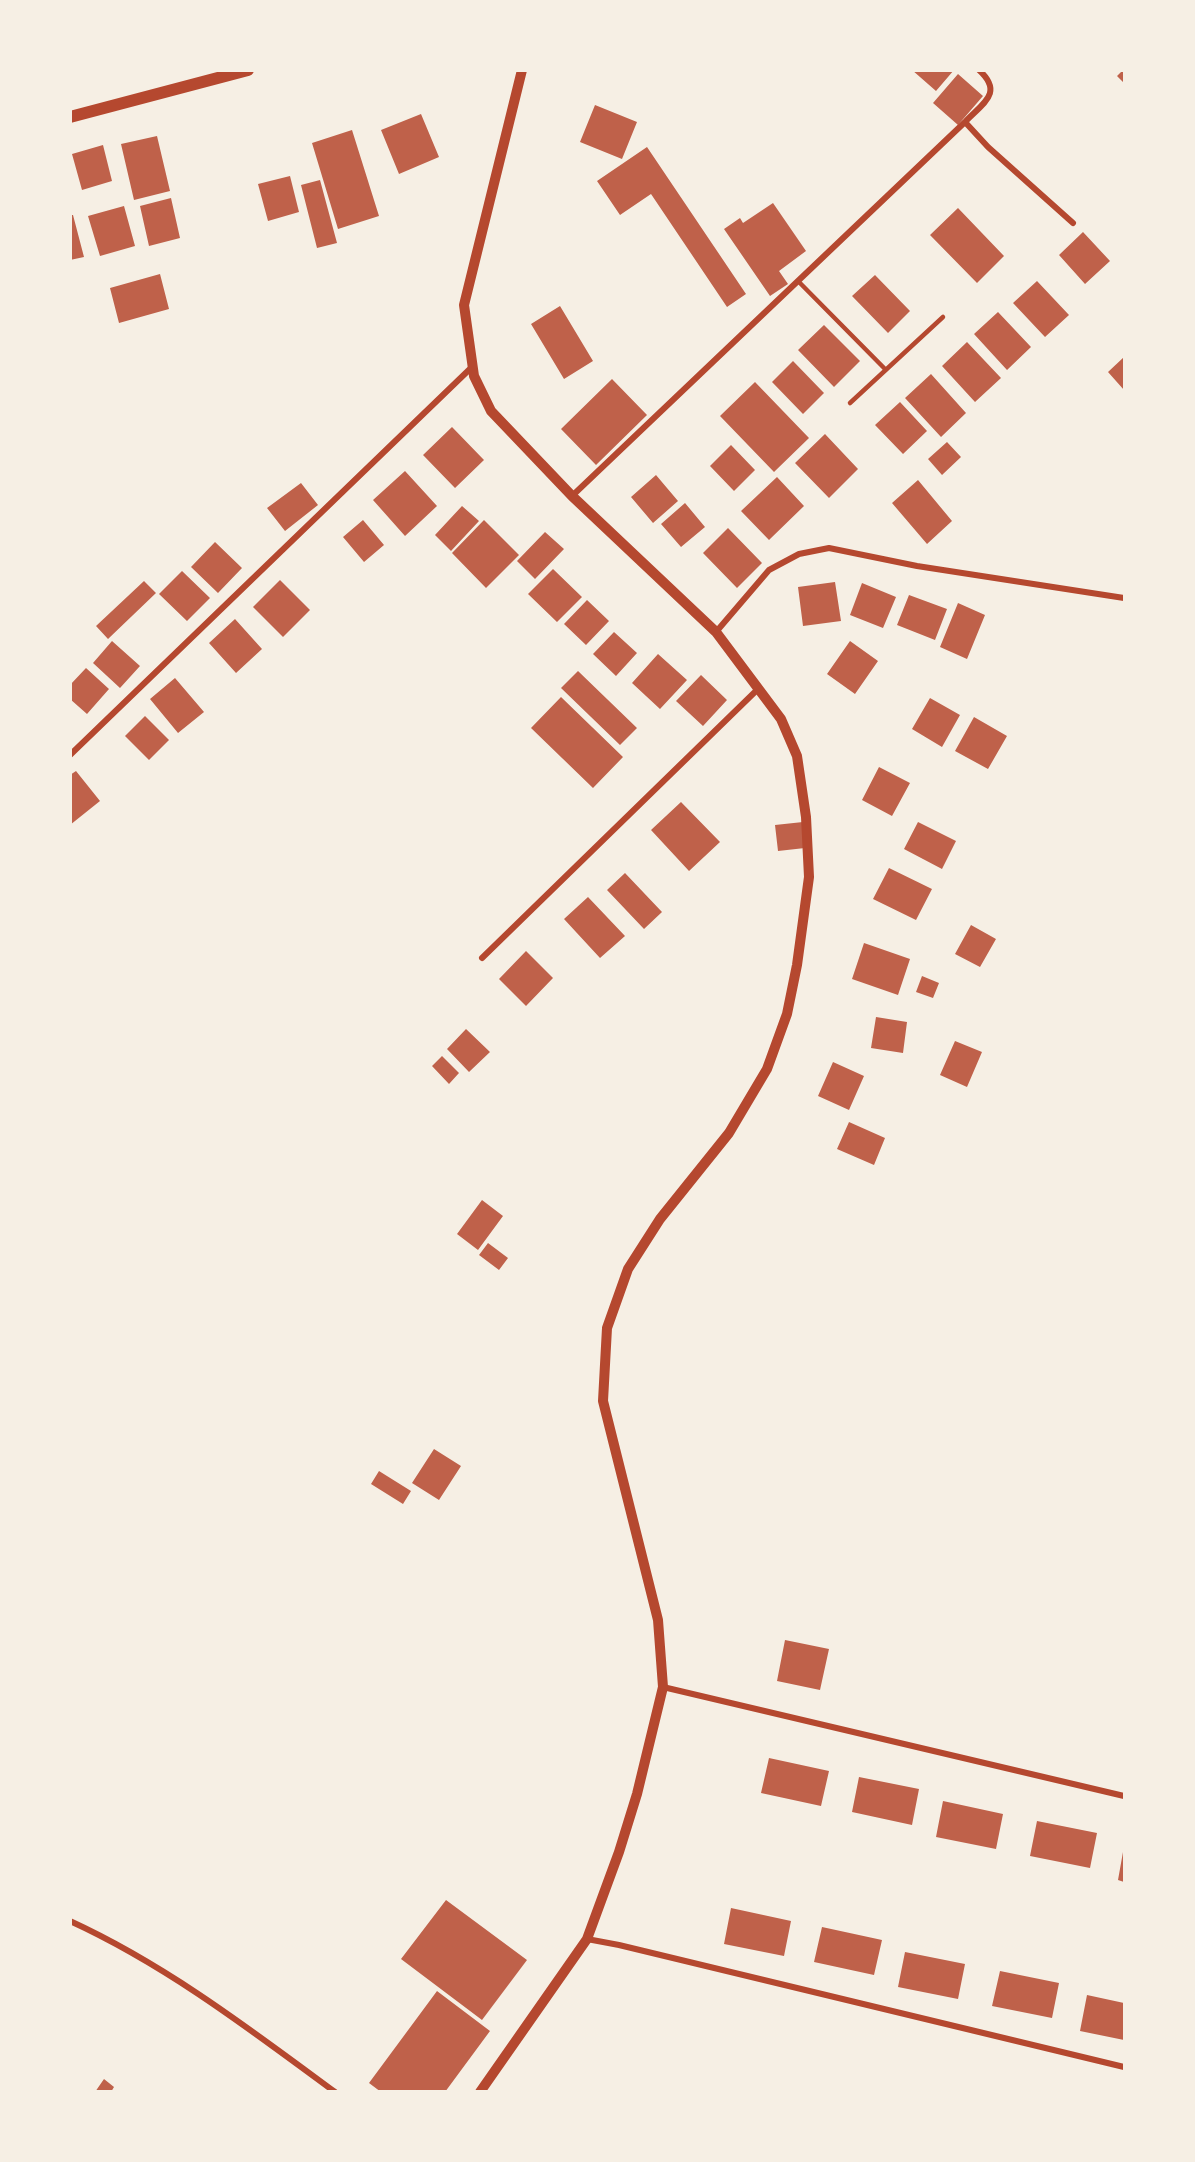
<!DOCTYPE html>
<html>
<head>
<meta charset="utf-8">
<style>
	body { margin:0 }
	#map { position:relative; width:1195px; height:2162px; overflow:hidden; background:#f6efe4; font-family:"Exo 2",sans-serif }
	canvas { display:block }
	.frame { position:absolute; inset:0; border:72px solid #f6efe4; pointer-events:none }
</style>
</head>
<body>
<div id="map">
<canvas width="1195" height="2162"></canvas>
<div class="frame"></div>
</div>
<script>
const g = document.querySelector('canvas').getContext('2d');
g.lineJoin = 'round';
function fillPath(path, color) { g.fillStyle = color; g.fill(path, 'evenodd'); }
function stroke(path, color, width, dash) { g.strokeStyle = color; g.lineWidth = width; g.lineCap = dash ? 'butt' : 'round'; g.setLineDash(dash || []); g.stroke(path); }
const building = new Path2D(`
	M 912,70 L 954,70 L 936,91 Z
	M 1123,70 L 1124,70 L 1124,83 L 1117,76 Z
	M 958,74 L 983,96 L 958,125 L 933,103 Z
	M 595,105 L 637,122 L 622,159 L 580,142 Z
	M 421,114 L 439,157 L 399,174 L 381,130 Z
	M 352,130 L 379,216 L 338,229 L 312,143 Z
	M 157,136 L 170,191 L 134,200 L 121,144 Z
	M 103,145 L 112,181 L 82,190 L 72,154 Z
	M 647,147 L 746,294 L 727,307 L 651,194 L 620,215 L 597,181 Z
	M 290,176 L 299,212 L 268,221 L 258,184 Z
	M 320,180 L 337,243 L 317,248 L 301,185 Z
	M 171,198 L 180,238 L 149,246 L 140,206 Z
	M 773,203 L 806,251 L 779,271 L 788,284 L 770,296 L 724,229 L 740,218 L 743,223 Z
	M 124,206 L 135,246 L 100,256 L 88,216 Z
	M 958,208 L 1004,256 L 977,283 L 930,235 Z
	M 70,215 L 73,215 L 84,257 L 70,260 Z
	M 1083,232 L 1110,261 L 1085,284 L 1059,255 Z
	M 160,274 L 169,309 L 119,323 L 110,288 Z
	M 875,275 L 910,311 L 888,333 L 852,296 Z
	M 1037,281 L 1069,315 L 1045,337 L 1013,303 Z
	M 560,306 L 593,361 L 564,379 L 531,324 Z
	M 998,312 L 1031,347 L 1007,370 L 974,334 Z
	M 824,325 L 860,361 L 834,387 L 798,350 Z
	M 967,342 L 1001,378 L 975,402 L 942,366 Z
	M 1124,357 L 1124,390 L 1108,372 Z
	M 793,361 L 824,393 L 803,414 L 772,382 Z
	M 931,374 L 966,413 L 941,437 L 905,398 Z
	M 612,379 L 647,415 L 596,465 L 561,429 Z
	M 755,382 L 809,438 L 774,472 L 720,416 Z
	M 900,402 L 927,431 L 903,454 L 875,425 Z
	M 452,427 L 484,460 L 455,488 L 423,455 Z
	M 825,434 L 858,469 L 829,498 L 795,463 Z
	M 947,442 L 961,457 L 942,475 L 928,459 Z
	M 731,445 L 755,470 L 734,491 L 710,466 Z
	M 405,471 L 437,506 L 405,536 L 373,500 Z
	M 656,475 L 678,501 L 653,523 L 631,497 Z
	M 777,477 L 804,506 L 769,540 L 741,511 Z
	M 918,480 L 952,521 L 927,544 L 892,503 Z
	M 301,483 L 318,505 L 285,531 L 267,508 Z
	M 685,503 L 705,527 L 681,547 L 661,524 Z
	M 462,506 L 479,521 L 451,551 L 435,535 Z
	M 363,520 L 384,545 L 364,562 L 343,537 Z
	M 484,520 L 519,555 L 486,588 L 452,553 Z
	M 728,528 L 762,563 L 737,588 L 703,553 Z
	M 545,532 L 564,549 L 535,579 L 517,561 Z
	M 215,542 L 242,568 L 218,593 L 191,567 Z
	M 553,569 L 582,597 L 557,622 L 528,594 Z
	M 182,571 L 210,598 L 187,621 L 159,594 Z
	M 280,580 L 310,610 L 283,637 L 253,607 Z
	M 144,581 L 156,593 L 108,639 L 96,626 Z
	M 835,582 L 841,621 L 803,626 L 798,587 Z
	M 862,583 L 896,597 L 883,628 L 850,615 Z
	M 909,595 L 947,609 L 935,640 L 897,625 Z
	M 587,600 L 609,621 L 586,645 L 564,624 Z
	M 958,603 L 985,615 L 967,659 L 940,647 Z
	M 235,619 L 262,649 L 236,673 L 209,643 Z
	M 614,632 L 637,653 L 616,676 L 593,654 Z
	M 112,641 L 140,666 L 120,688 L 93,663 Z
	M 850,641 L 878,661 L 855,694 L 827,674 Z
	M 658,654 L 687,680 L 660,709 L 632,683 Z
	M 86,668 L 109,689 L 87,714 L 70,699 L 70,685 Z
	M 578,671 L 637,728 L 620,745 L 561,688 Z
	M 701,675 L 727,700 L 703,726 L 676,701 Z
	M 175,678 L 204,712 L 178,733 L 150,699 Z
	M 561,697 L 623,757 L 593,788 L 531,728 Z
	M 930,698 L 960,715 L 942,747 L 912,729 Z
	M 145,716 L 169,740 L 149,760 L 125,736 Z
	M 974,717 L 1007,736 L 988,769 L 955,751 Z
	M 879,767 L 910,783 L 892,816 L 862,800 Z
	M 76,771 L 100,801 L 70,825 L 70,775 Z
	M 681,802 L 720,842 L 689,871 L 651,830 Z
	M 803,822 L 805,848 L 778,851 L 775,825 Z
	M 918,822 L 956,841 L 942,869 L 904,849 Z
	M 889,868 L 932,889 L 916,920 L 873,899 Z
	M 625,873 L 662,912 L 644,929 L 607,890 Z
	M 588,897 L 625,936 L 600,958 L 564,919 Z
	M 971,925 L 996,939 L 980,967 L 955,954 Z
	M 864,943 L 910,959 L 898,995 L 852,979 Z
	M 526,951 L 553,978 L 526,1006 L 499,979 Z
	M 922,976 L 939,983 L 933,998 L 916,992 Z
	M 876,1017 L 907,1022 L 903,1053 L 871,1048 Z
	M 466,1029 L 490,1052 L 469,1072 L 447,1049 Z
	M 955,1041 L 982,1052 L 967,1087 L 940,1075 Z
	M 442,1056 L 459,1073 L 449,1084 L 432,1066 Z
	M 833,1062 L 864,1076 L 849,1110 L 818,1096 Z
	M 849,1122 L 885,1138 L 874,1165 L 837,1149 Z
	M 482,1200 L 503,1216 L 478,1250 L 457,1234 Z
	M 488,1243 L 508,1258 L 499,1270 L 479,1255 Z
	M 434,1449 L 461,1466 L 439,1500 L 412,1483 Z
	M 379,1471 L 411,1491 L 403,1504 L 371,1484 Z
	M 785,1640 L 829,1649 L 820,1690 L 777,1681 Z
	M 769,1758 L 829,1771 L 821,1806 L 761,1793 Z
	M 859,1777 L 919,1789 L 912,1825 L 852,1812 Z
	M 943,1801 L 1003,1814 L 996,1849 L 936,1837 Z
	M 1037,1821 L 1097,1833 L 1090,1868 L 1030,1856 Z
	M 1123,1852 L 1124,1852 L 1124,1882 L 1118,1880 Z
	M 446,1900 L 527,1960 L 482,2020 L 401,1959 Z
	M 731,1908 L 791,1921 L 784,1956 L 724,1944 Z
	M 822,1927 L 882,1940 L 874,1975 L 814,1962 Z
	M 905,1952 L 965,1964 L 958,1999 L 898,1987 Z
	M 1000,1971 L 1059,1983 L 1052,2018 L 992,2006 Z
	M 437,1991 L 490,2031 L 445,2092 L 381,2092 L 369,2083 Z
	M 1087,1995 L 1124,2003 L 1124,2040 L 1080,2031 Z
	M 104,2079 L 114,2087 L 111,2092 L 95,2092 Z`);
const service = new Path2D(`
	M 798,281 L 886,370
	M 850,403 L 943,317`);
const minor = new Path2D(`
	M 979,70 C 1004,93 983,103 965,122 L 988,147 L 1073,223
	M 572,496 L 965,122
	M 716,632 L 769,570 L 799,554 L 829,548 L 917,566 L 1124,598
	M 70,755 L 473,366
	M 482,958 L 759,688
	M 663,1687 L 1124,1796
	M 70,1921 C 166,1965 251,2030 335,2092
	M 587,1939 L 619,1945 L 1124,2067`);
const tertiary = new Path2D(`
	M 480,2092 L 587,1939 L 619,1852 L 637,1794 L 663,1687 L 658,1620 L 603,1401 L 607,1328 L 628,1269 L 660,1219 L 729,1133 L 767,1069 L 787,1014 L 797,965 L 809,877 L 806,817 L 797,756 L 781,719 L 716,632 L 572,496 L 491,411 L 474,376 L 464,305 L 522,70`);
const secondary = new Path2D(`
	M 70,117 L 248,70`);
fillPath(building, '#bf614a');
stroke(service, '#b5482f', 4.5);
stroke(minor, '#b5482f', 6);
stroke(tertiary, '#b5482f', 10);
stroke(secondary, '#b5482f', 12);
</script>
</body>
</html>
